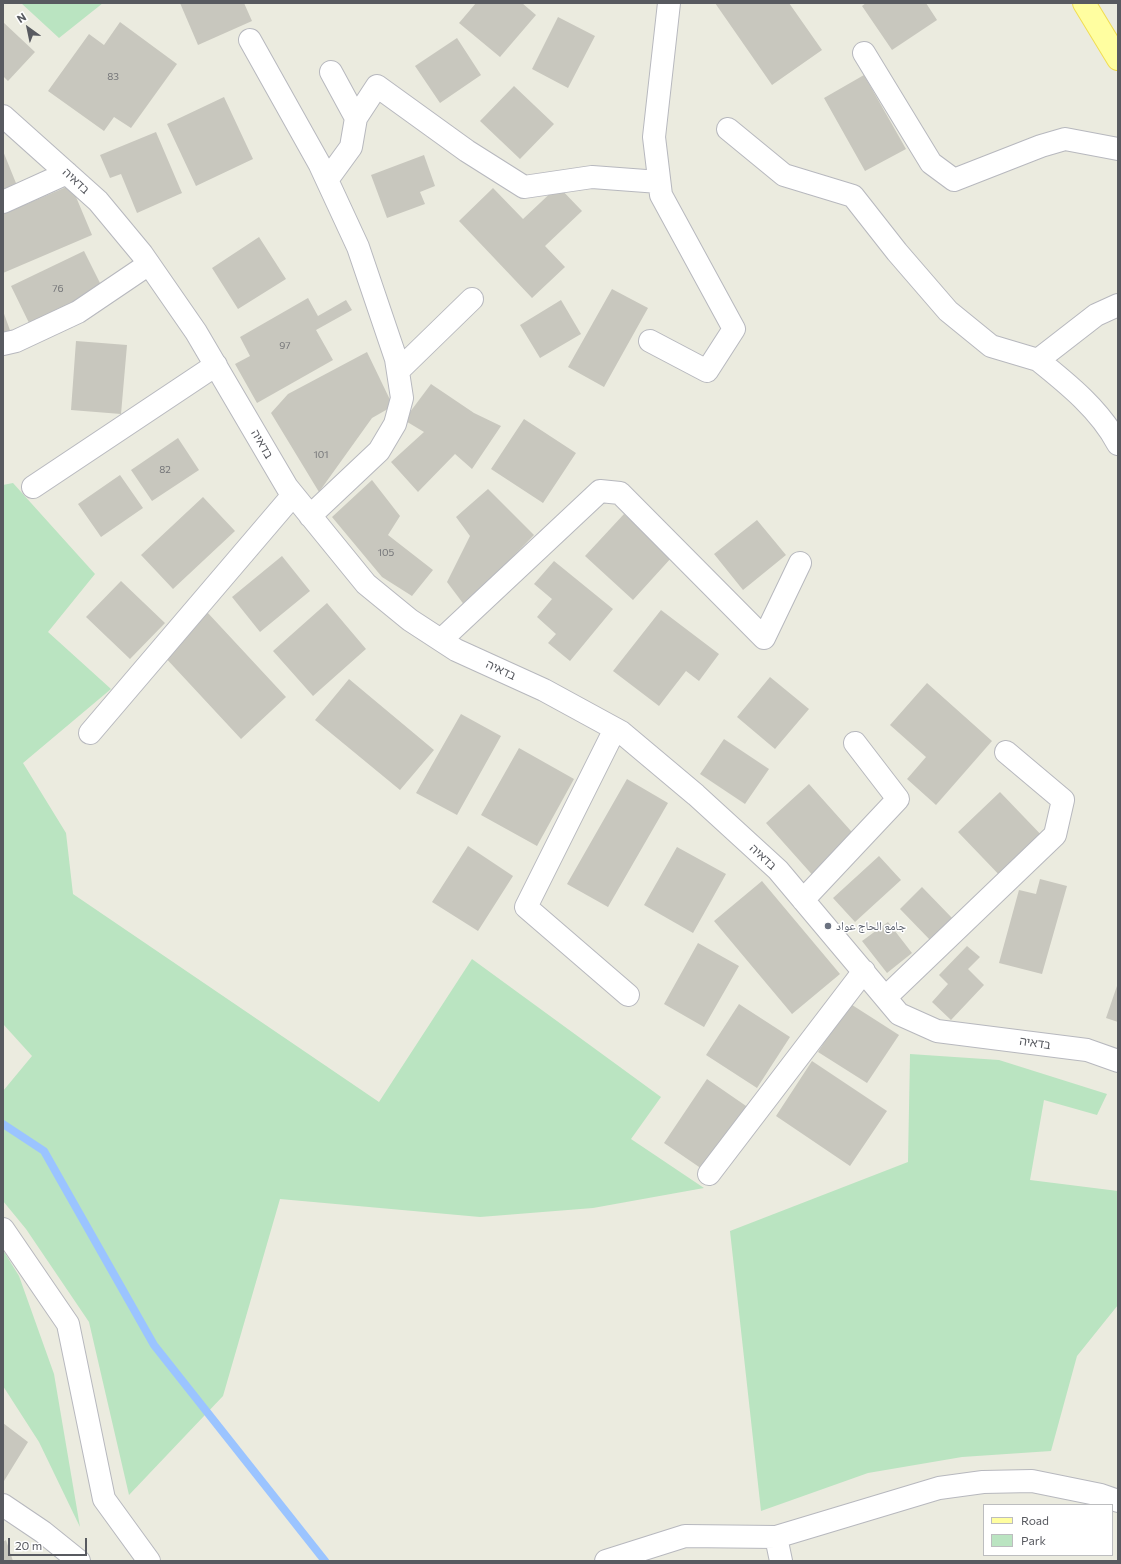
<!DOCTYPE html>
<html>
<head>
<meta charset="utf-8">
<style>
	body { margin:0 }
	#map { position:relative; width:1121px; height:1564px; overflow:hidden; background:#ebebdf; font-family:Commissioner,sans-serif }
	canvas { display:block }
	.frame { position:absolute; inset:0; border:4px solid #585a60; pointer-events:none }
	.legend { position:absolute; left:983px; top:1504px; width:130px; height:52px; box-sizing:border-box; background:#fff; border:1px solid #bcbdbf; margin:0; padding:5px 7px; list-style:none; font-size:12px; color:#585a60 }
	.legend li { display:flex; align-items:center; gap:8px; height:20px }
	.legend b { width:20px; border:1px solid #bcbdbf }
	.north { position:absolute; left:8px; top:8px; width:40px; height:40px; -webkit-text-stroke:3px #fff; paint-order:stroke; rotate:327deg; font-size:11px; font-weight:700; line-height:16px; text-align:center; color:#585a60 }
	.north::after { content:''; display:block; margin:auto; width:14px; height:18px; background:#585a60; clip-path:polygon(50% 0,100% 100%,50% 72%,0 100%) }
	.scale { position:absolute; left:8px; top:1538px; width:79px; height:18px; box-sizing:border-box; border:2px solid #585a60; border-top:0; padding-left:5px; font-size:12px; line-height:14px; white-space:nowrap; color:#585a60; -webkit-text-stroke:3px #fff; paint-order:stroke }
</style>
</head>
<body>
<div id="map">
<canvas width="1121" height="1564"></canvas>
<div class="frame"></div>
<ul class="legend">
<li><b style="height:5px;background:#fffea0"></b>Road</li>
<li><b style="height:11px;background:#bae4c1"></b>Park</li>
</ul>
<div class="north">N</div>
<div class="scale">20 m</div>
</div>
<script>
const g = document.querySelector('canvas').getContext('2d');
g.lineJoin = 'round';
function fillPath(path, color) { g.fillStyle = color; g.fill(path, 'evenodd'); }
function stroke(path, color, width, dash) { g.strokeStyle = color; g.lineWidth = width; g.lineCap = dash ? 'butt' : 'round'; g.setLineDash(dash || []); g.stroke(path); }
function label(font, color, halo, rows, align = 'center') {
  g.font = font + ' Commissioner,"Noto Naskh Arabic","Noto Sans Hebrew",sans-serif'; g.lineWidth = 3; g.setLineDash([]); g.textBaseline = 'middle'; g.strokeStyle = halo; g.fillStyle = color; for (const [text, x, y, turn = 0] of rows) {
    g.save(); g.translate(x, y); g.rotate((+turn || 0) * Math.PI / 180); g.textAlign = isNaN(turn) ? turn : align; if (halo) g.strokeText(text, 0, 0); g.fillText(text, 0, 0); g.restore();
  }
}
const green = new Path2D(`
	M 21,3 L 103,3 L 59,38 Z
	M 13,483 L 95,574 L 48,632 L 111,689 L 23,763 L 66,833 L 73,894 L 379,1102 L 472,959 L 661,1097 L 631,1139 L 704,1188 L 593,1208 L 480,1217 L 280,1199 L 223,1396 L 129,1495 L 89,1322 L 26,1229 L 3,1201 L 3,1091 L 32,1056 L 3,1024 L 3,485 Z
	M 910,1054 L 999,1060 L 1107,1094 L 1097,1115 L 1044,1100 L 1030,1180 L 1118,1191 L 1118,1305 L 1077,1356 L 1051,1451 L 962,1457 L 868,1473 L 761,1511 L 730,1231 L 908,1162 Z
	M 3,1250 L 19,1276 L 54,1374 L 80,1527 L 39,1442 L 3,1386 Z`);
const stream = new Path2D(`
	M 3,1124 L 44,1151 L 154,1345 L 325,1561`);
const building = new Path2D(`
	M 180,3 L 244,3 L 252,21 L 198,45 Z
	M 476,3 L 522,3 L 536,15 L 500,57 L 459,23 Z
	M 715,3 L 789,3 L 822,50 L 772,85 Z
	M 866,3 L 926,3 L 937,20 L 892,50 L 862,6 Z
	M 558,17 L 595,36 L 568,88 L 532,69 Z
	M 3,22 L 35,52 L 8,81 L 3,76 Z
	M 120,22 L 177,64 L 131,128 L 114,117 L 104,131 L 48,91 L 89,34 L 104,45 Z
	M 457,38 L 481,75 L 440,103 L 415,66 Z
	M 864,75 L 906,149 L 865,171 L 824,98 Z
	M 514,86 L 554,124 L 520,159 L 480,121 Z
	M 224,97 L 253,159 L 196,186 L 167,124 Z
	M 156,132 L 182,193 L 137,213 L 121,174 L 110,178 L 100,155 Z
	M 3,151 L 20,193 L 3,199 Z
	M 424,155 L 435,186 L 420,192 L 425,204 L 387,218 L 371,175 Z
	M 71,185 L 92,235 L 3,273 L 3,214 Z
	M 558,186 L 582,211 L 545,246 L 565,267 L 532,298 L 459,221 L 493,188 L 523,219 Z
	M 259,237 L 286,279 L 238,309 L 212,268 Z
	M 84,251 L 104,291 L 31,327 L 11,286 Z
	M 612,289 L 648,308 L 604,387 L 568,367 Z
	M 308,298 L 318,316 L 346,300 L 352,310 L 316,330 L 333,360 L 257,403 L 235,364 L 250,356 L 240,337 Z
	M 561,300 L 581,334 L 540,358 L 520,325 Z
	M 3,311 L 11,333 L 3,335 Z
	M 76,341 L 127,345 L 121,414 L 71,410 Z
	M 367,352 L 393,406 L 372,418 L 319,492 L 271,413 L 288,394 Z
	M 431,384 L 474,413 L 501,426 L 472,469 L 455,454 L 418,492 L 391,462 L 424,432 L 404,420 Z
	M 524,419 L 576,453 L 543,503 L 491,469 Z
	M 178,438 L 199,470 L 152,501 L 131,470 Z
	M 120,475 L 143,508 L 101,537 L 78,504 Z
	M 372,480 L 400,516 L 388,535 L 433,570 L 412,596 L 382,577 L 332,517 Z
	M 488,489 L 534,535 L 465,606 L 447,582 L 470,536 L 456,517 Z
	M 203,497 L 235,531 L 173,589 L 141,555 Z
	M 624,514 L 672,557 L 633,600 L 585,556 Z
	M 757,520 L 786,555 L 743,590 L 714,554 Z
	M 282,556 L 310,591 L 260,632 L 232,597 Z
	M 554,561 L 613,609 L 570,661 L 548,643 L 556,634 L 537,617 L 552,599 L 534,584 Z
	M 121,581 L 165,623 L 130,659 L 86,617 Z
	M 327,603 L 366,649 L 313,696 L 273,651 Z
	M 661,610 L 719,654 L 699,681 L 686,671 L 659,706 L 613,671 Z
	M 207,612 L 286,697 L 241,739 L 162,654 Z
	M 770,677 L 809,709 L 775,749 L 737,717 Z
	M 349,679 L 434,750 L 400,790 L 315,720 Z
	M 927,683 L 992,741 L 936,805 L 907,779 L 926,757 L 890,725 Z
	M 461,714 L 501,736 L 457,815 L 416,793 Z
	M 724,739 L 769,769 L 745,804 L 700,774 Z
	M 519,748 L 574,779 L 537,846 L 481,815 Z
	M 627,779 L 668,803 L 608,907 L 567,884 Z
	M 809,784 L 859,840 L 816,879 L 766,823 Z
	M 1000,792 L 1048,842 L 1006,882 L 958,832 Z
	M 468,846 L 513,876 L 478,931 L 432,902 Z
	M 677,847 L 726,874 L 693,933 L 644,905 Z
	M 879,856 L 901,880 L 855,922 L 833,898 Z
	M 1040,879 L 1067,886 L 1042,974 L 999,963 L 1019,890 L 1036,894 Z
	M 762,881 L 840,974 L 792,1014 L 714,921 Z
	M 922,887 L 954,920 L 932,942 L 900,909 Z
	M 888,922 L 912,953 L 887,973 L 862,941 Z
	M 698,943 L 739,966 L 704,1027 L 664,1004 Z
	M 967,946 L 980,957 L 968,969 L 984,985 L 951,1020 L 932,1002 L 948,984 L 939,975 Z
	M 1118,983 L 1118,1022 L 1106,1018 Z
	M 849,1003 L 899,1035 L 867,1083 L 818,1052 Z
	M 739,1004 L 790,1037 L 757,1088 L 706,1055 Z
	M 812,1061 L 887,1111 L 850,1166 L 776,1116 Z
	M 707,1079 L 749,1108 L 705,1171 L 664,1143 Z
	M 3,1423 L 28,1442 L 4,1481 L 3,1480 Z
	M 6,1540 L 13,1561 L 3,1561 L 3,1542 Z`);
const minor = new Path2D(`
	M 250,40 L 320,165 L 358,247 L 396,359 L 402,398 L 395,424 L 379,451 L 310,516
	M 864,53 L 931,163 L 954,180 L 1041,146 L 1065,139 L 1118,149
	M 3,116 L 98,201 L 142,254 L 196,332 L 287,487 L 366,584 L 410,620 L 456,650 L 544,690 L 621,732 L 696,795 L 778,870 L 899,1014 L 937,1031 L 1087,1050 L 1118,1061
	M 356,118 L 377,86 L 467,151 L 524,187 L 592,177 L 659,182
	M 728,129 L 784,175 L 853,196 L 897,252 L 948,311 L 991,346 L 1038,360 L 1096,315 L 1118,305
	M 327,180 L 351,147 L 356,118 L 331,72
	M 3,202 L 67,173
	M 650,341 L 707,371 L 734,329 L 661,195 L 654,137 L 669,3
	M 3,344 L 16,341 L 78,312 L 149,264
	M 1038,360 C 1068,384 1100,410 1118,444
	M 398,371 L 472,299
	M 33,487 L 216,365
	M 441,640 L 600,491 L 620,493 L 764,638 L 800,563
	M 615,729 L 526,907 L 628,995
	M 90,733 L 293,495
	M 803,900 L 898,799 L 855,743
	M 886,997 L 1055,835 L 1063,800 L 1006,752
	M 709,1174 L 864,971
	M 3,1229 L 68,1324 L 104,1499 L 149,1561
	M 3,1505 L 43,1532 L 79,1561
	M 776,1537 L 781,1561
	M 606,1561 L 685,1536 L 776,1537 L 939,1488 L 983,1482 L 1032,1481 L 1101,1495 L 1118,1501`);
const major = new Path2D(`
	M 1084,3 L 1118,59`);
const markers = [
	[828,926,4,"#6b7280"]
];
const numberNames = [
	["83",113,77],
	["76",58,289],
	["97",285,346],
	["101",321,455],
	["82",165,470],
	["105",386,553]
];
const streetNames = [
	["בדאיה",76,181,43],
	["בדאיה",262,444,60],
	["בדאיה",501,670,25],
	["בדאיה",763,857,43],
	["בדאיה",1035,1043,8]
];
const worshipNames = [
	["جامع الحاج عواد",836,926]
];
fillPath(green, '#bae4c1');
stroke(stream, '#9bc4ff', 8);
fillPath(building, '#c8c7be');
stroke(minor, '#b7b8be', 24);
stroke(major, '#f1dd52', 24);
stroke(minor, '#fff', 22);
stroke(major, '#fffea0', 22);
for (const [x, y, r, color] of markers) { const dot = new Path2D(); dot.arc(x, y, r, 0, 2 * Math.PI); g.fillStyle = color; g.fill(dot); stroke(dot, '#fff', 1.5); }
label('10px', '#747578', null, numberNames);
label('12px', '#585a60', '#fff', streetNames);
label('12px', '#5b616d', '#fff', worshipNames, 'left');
</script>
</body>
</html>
